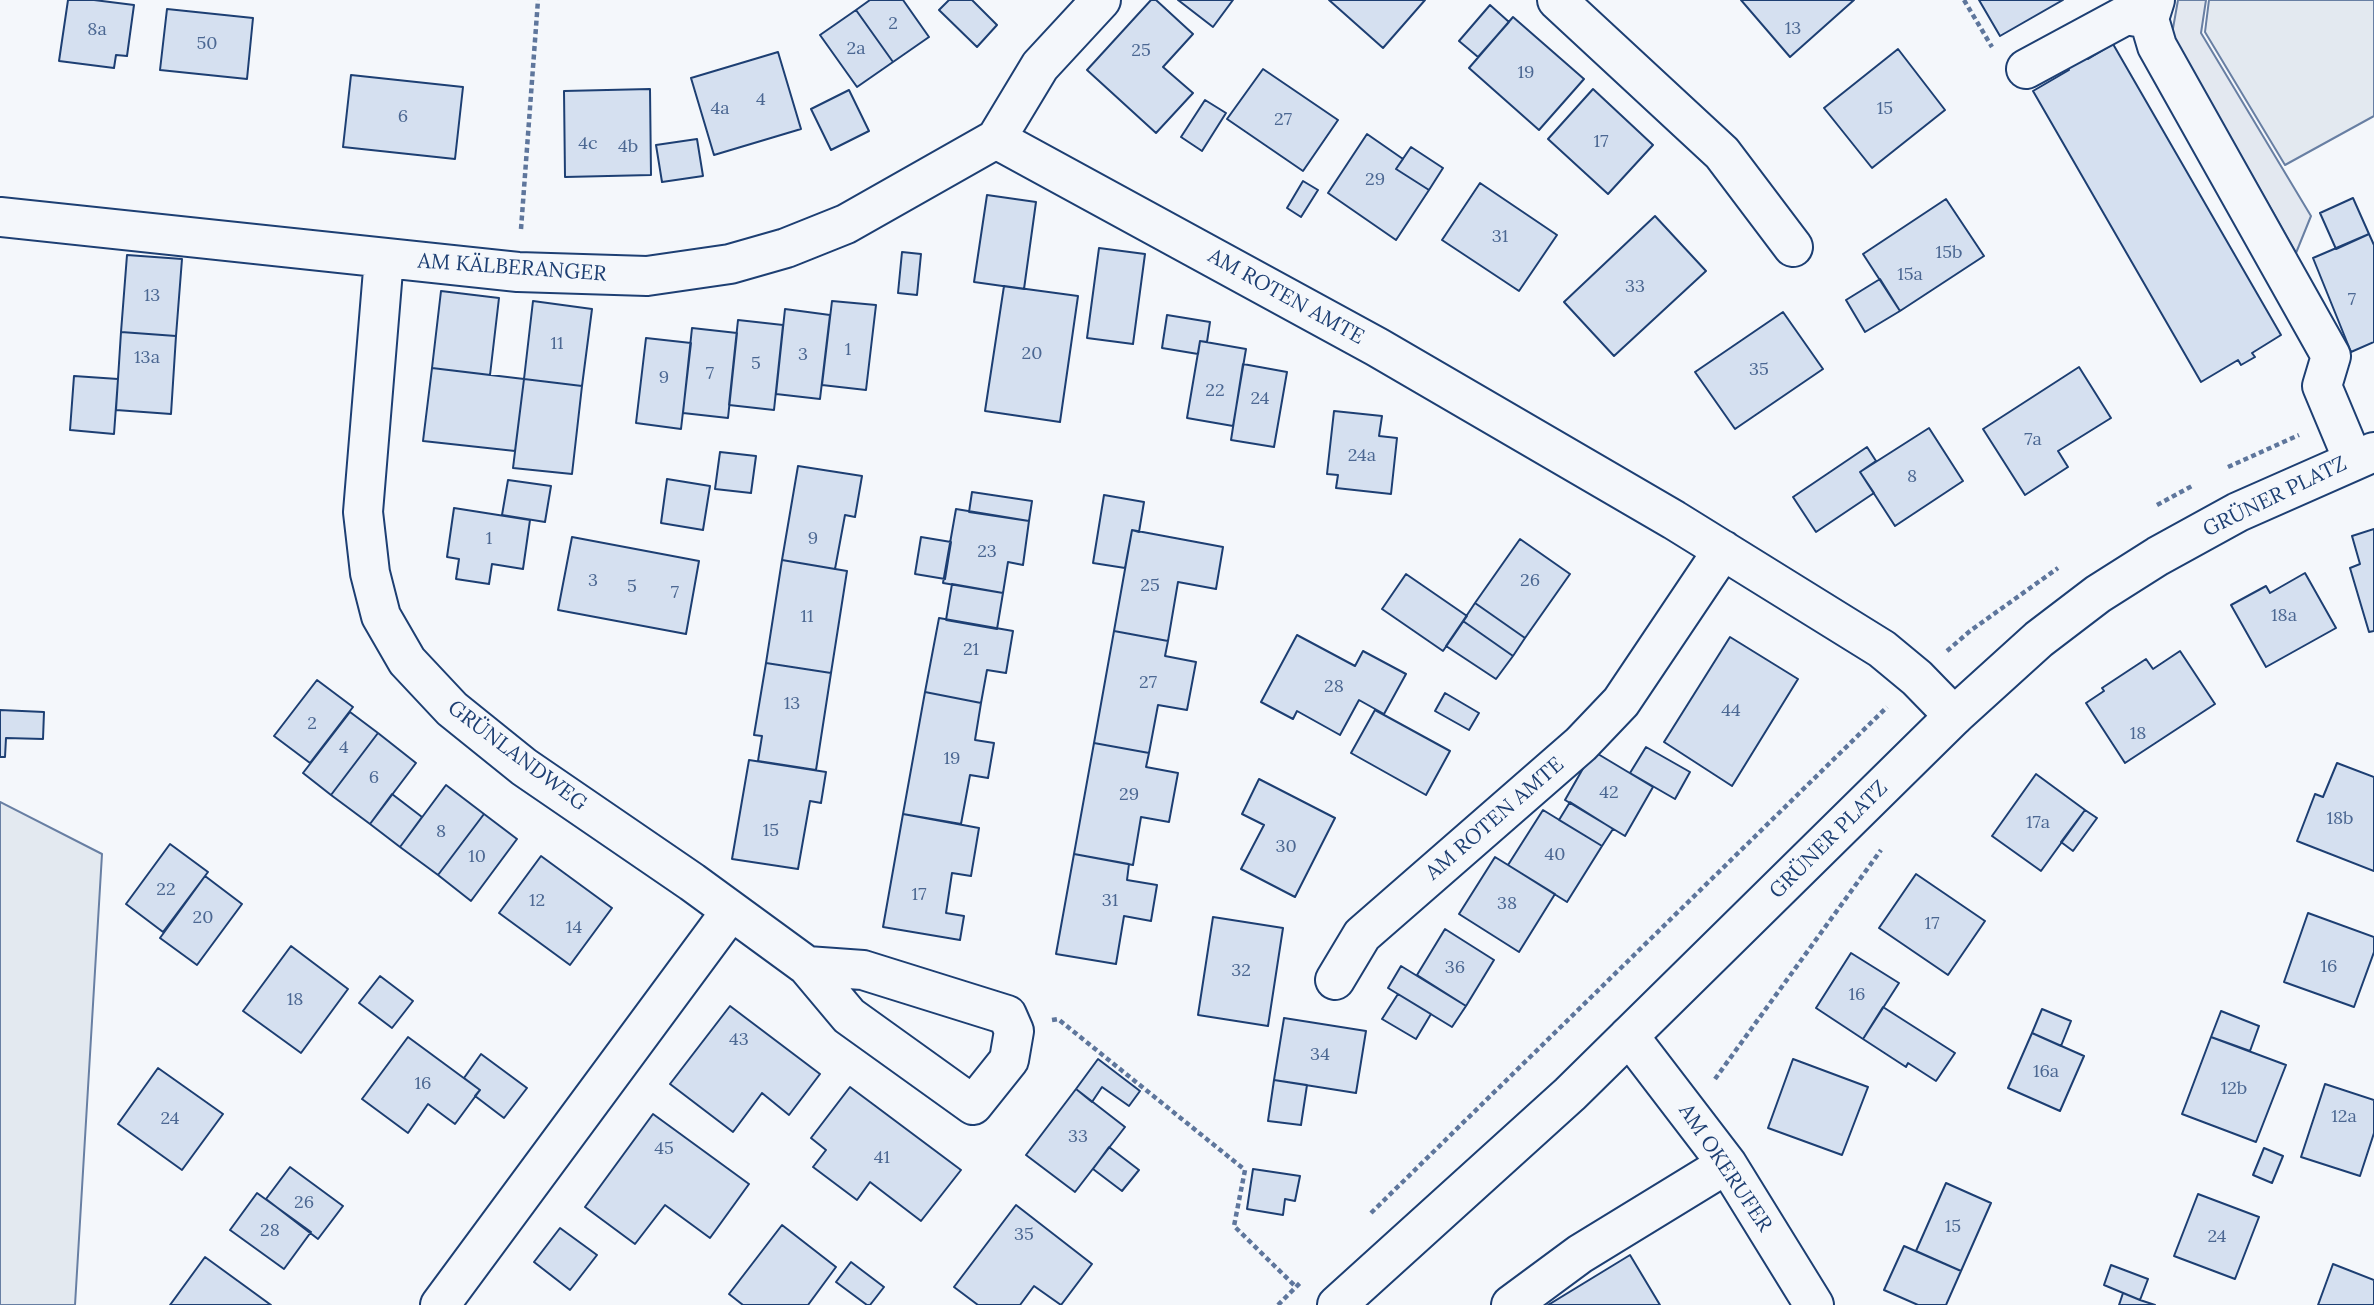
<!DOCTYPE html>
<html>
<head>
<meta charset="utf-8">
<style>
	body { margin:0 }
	canvas { display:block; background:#f4f7fb }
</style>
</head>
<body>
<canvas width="2374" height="1305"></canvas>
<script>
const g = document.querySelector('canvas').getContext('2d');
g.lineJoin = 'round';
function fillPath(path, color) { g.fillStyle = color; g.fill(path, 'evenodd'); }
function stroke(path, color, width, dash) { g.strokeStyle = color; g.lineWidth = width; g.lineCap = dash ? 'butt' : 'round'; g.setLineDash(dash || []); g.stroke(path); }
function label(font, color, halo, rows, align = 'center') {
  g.font = font + ' Lora,serif'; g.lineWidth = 5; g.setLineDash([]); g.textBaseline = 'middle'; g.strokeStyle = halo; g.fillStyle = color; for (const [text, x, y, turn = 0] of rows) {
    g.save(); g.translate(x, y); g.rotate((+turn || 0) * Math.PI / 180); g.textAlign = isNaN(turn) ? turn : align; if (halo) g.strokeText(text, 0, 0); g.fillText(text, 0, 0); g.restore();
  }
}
const green = new Path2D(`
	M 2209,0 L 2374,0 L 2374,116 L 2285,165 L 2205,32 Z
	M 0,802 L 102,854 L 75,1305 L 0,1305 Z`);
const parking = new Path2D(`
	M 2178,0 L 2206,0 L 2201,33 L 2311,216 L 2296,253 L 2172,34 Z`);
const building = new Path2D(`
	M 68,0 L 94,0 L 134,5 L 127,56 L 116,55 L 114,68 L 59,61 Z
	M 870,0 L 903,0 L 929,37 L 893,62 L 856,10 Z
	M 949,0 L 972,0 L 997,25 L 977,47 L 939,10 Z
	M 1151,0 L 1156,0 L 1193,34 L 1163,67 L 1193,93 L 1156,133 L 1087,70 Z
	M 1178,0 L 1233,0 L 1213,27 Z
	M 1329,0 L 1425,0 L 1383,48 Z
	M 1741,0 L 1854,0 L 1790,57 Z
	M 1979,0 L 2063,0 L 2000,36 Z
	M 1490,5 L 1509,22 L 1478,57 L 1459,41 Z
	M 167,9 L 253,18 L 247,79 L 160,70 Z
	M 856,10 L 893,62 L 857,87 L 820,35 Z
	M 1513,17 L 1584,79 L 1539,130 L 1469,68 Z
	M 2113,44 L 2281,335 L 2252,353 L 2255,357 L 2241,365 L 2238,360 L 2201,382 L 2033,91 L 2069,70 L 2066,65 L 2085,54 L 2088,59 Z
	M 1898,49 L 1945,110 L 1872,168 L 1824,108 Z
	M 778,52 L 801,129 L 714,155 L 691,78 Z
	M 1263,69 L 1338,120 L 1303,171 L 1227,119 Z
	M 351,75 L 463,87 L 455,159 L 343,147 Z
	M 650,89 L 651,175 L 565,177 L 564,91 Z
	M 1593,89 L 1653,145 L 1608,194 L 1548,139 Z
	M 849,90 L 869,131 L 831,150 L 811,109 Z
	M 1205,100 L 1226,113 L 1202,151 L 1181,137 Z
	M 1367,134 L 1403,159 L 1396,169 L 1429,190 L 1396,240 L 1328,193 Z
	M 697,139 L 703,176 L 662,182 L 656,145 Z
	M 1411,147 L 1443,168 L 1429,190 L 1396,169 Z
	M 1303,181 L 1318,190 L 1301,217 L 1287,208 Z
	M 1480,183 L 1557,235 L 1519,291 L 1442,240 Z
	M 987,195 L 1036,202 L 1024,289 L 974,282 Z
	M 2353,198 L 2369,234 L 2336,249 L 2320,213 Z
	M 1946,199 L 1984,256 L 1900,311 L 1863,254 Z
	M 1655,216 L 1706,271 L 1614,356 L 1564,302 Z
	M 2369,234 L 2374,245 L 2374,342 L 2351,352 L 2313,258 Z
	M 1099,248 L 1145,254 L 1133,344 L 1087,338 Z
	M 902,252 L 921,254 L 917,295 L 898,293 Z
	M 127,255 L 182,259 L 176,336 L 121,332 Z
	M 1880,279 L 1900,311 L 1865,332 L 1846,300 Z
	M 1004,286 L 1078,296 L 1060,422 L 985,411 Z
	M 441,291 L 499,298 L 490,375 L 432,368 Z
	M 533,301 L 592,309 L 582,386 L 524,379 Z
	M 832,301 L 876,305 L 866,390 L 822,385 Z
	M 785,309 L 830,315 L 820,399 L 776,394 Z
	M 1783,312 L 1823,369 L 1735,429 L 1695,372 Z
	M 1167,315 L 1210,322 L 1207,342 L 1200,341 L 1198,354 L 1162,348 Z
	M 738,320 L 783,325 L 774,410 L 729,405 Z
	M 692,328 L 737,333 L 728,418 L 683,413 Z
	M 121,332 L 176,336 L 171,414 L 116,410 Z
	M 646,338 L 691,343 L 681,429 L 636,423 Z
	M 1200,341 L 1246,349 L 1233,426 L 1187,418 Z
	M 1243,364 L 1287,372 L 1274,447 L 1231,440 Z
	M 2079,367 L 2111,418 L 2058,451 L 2068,467 L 2025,495 L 1983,429 Z
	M 432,368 L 524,379 L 515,451 L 423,441 Z
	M 74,376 L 118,379 L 114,434 L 70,430 Z
	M 524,379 L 582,386 L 572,474 L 513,468 Z
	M 1334,411 L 1382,416 L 1379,436 L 1397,438 L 1391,494 L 1336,488 L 1338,475 L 1327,474 Z
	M 1929,428 L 1963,481 L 1895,526 L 1860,472 Z
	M 1867,447 L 1876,461 L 1860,472 L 1874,493 L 1816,532 L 1793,497 Z
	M 720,452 L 756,456 L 751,493 L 715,489 Z
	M 798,466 L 862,476 L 855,517 L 845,515 L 835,569 L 782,560 Z
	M 667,479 L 710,486 L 703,530 L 661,523 Z
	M 508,480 L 551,486 L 545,522 L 502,515 Z
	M 972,492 L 1032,501 L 1029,521 L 969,512 Z
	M 1104,495 L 1144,502 L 1139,532 L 1132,530 L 1125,568 L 1093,563 Z
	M 454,508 L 530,520 L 523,569 L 492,564 L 489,584 L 456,579 L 459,559 L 447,557 Z
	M 956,509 L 1029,521 L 1023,565 L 1008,562 L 1003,593 L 943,583 Z
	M 2374,529 L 2374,631 L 2369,632 L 2350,568 L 2360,564 L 2352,536 Z
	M 1132,530 L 1223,547 L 1216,589 L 1178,582 L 1168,641 L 1114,631 Z
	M 572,537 L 699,561 L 686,634 L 558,610 Z
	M 921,537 L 951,542 L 945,579 L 915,574 Z
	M 1520,539 L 1570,574 L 1525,638 L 1475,603 Z
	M 782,560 L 847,571 L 831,673 L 766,663 Z
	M 2305,573 L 2336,628 L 2266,667 L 2231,605 L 2266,586 L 2270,593 Z
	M 1406,574 L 1467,616 L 1443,651 L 1382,609 Z
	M 952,584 L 1003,593 L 997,629 L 946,620 Z
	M 1475,603 L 1525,638 L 1513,656 L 1463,621 Z
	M 939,618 L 1013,631 L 1006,673 L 987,670 L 981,703 L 925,692 Z
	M 1463,621 L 1513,656 L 1496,679 L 1446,646 Z
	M 1114,631 L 1168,641 L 1165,656 L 1196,662 L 1187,710 L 1158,705 L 1149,753 L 1094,743 Z
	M 1297,635 L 1355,666 L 1363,651 L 1406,674 L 1384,714 L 1359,700 L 1340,735 L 1297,711 L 1293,719 L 1261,702 Z
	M 1730,637 L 1798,679 L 1732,786 L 1664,742 Z
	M 2180,651 L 2215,704 L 2125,763 L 2086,703 L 2104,691 L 2102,688 L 2146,659 L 2153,669 Z
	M 766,663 L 831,673 L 816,770 L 758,761 L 762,736 L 754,735 Z
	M 317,680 L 353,707 L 310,763 L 274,736 Z
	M 925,692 L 981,703 L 975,740 L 994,743 L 988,778 L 970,775 L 961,824 L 903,814 Z
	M 1445,693 L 1479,713 L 1469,730 L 1435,711 Z
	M 0,710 L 44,712 L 43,739 L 6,738 L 5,757 L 0,757 Z
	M 1375,710 L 1450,751 L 1426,795 L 1351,753 Z
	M 350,712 L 378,733 L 331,795 L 303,773 Z
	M 378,733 L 416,763 L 370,824 L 331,795 Z
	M 1094,743 L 1149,753 L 1146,767 L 1178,773 L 1169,822 L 1141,817 L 1133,865 L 1074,854 Z
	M 1646,747 L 1690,772 L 1675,799 L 1630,773 Z
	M 1593,751 L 1653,787 L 1625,836 L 1565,800 Z
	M 749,760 L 826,772 L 821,803 L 810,801 L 798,869 L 732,859 Z
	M 2337,763 L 2374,777 L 2374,871 L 2297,841 L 2315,794 L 2323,797 Z
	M 2036,774 L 2085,810 L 2041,871 L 1992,836 Z
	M 1259,779 L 1335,818 L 1295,897 L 1241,869 L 1264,825 L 1242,814 Z
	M 446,785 L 484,814 L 438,875 L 400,847 Z
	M 392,794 L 422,817 L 400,847 L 370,824 Z
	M 1570,802 L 1613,829 L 1602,846 L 1559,820 Z
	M 1543,810 L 1602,846 L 1567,902 L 1508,865 Z
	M 2085,810 L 2097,818 L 2073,851 L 2061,842 Z
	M 484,814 L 517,839 L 471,901 L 438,875 Z
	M 903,814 L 979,828 L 971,876 L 952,873 L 946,913 L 964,916 L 960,940 L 883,927 Z
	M 170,844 L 208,872 L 163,932 L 126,904 Z
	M 1074,854 L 1129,864 L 1127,880 L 1157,885 L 1151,921 L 1124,916 L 1116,964 L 1056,954 Z
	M 541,856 L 612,908 L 570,965 L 499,913 Z
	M 1495,857 L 1555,894 L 1519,952 L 1459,914 Z
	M 1916,874 L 1985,921 L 1948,975 L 1879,928 Z
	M 205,876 L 242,904 L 197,965 L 160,938 Z
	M 2308,913 L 2374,937 L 2374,952 L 2354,1007 L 2284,982 Z
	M 1213,917 L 1283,928 L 1268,1026 L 1198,1015 Z
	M 1445,929 L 1494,960 L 1466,1006 L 1417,975 Z
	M 291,946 L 348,989 L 301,1053 L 243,1011 Z
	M 1851,953 L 1899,983 L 1863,1039 L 1816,1008 Z
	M 1401,966 L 1466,1006 L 1452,1027 L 1388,988 Z
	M 380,976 L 413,1001 L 392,1028 L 359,1003 Z
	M 1398,994 L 1431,1014 L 1416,1039 L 1382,1019 Z
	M 730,1006 L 820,1074 L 789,1115 L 762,1093 L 733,1132 L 670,1084 Z
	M 1883,1007 L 1955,1053 L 1936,1081 L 1908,1063 L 1906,1067 L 1863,1039 Z
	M 2042,1009 L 2071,1021 L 2061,1046 L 2032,1033 Z
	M 2221,1011 L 2259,1026 L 2250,1051 L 2211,1037 Z
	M 1284,1018 L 1366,1031 L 1356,1093 L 1274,1080 Z
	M 2032,1033 L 2084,1056 L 2060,1111 L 2008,1088 Z
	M 408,1037 L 480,1090 L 455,1124 L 428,1104 L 408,1133 L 362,1099 Z
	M 2211,1037 L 2286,1065 L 2256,1142 L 2182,1114 Z
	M 481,1054 L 527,1088 L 504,1118 L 475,1096 L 480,1090 L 464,1078 Z
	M 1098,1059 L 1140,1091 L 1129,1106 L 1102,1087 L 1092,1102 L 1076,1089 Z
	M 1793,1059 L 1868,1087 L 1842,1155 L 1768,1128 Z
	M 158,1068 L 223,1114 L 182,1170 L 118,1124 Z
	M 1274,1080 L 1307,1085 L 1301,1125 L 1268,1121 Z
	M 2325,1084 L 2374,1100 L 2374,1133 L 2360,1176 L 2301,1157 Z
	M 850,1087 L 961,1170 L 921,1221 L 870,1182 L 857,1200 L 813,1167 L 826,1150 L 811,1138 Z
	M 1076,1089 L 1125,1127 L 1075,1192 L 1026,1155 Z
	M 653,1114 L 749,1184 L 710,1238 L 665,1205 L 635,1244 L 585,1207 Z
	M 1109,1147 L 1139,1170 L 1122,1191 L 1093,1169 Z
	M 2264,1148 L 2283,1156 L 2272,1183 L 2253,1175 Z
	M 290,1167 L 343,1206 L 318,1239 L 266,1199 Z
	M 1253,1169 L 1300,1176 L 1295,1201 L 1285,1199 L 1283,1215 L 1247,1209 Z
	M 1946,1183 L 1991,1203 L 1961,1271 L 1916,1251 Z
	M 257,1193 L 311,1232 L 284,1269 L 230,1230 Z
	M 2198,1194 L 2259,1217 L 2235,1279 L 2174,1256 Z
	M 1016,1205 L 1092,1264 L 1061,1305 L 1034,1286 L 1020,1305 L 978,1305 L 954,1287 Z
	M 782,1225 L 836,1267 L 808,1305 L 743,1305 L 729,1294 Z
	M 560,1228 L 597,1255 L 570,1290 L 534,1262 Z
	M 1904,1246 L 1961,1271 L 1946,1305 L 1918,1305 L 1884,1290 Z
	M 1630,1255 L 1660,1305 L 1548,1305 Z
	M 205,1257 L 271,1305 L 170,1305 Z
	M 851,1262 L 884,1287 L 870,1305 L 867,1305 L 836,1282 Z
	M 2333,1264 L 2374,1280 L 2374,1305 L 2318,1305 Z
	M 2111,1265 L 2148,1279 L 2140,1300 L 2104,1285 Z
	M 2123,1293 L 2140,1300 L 2155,1305 L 2119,1305 Z`);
const path = new Path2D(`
	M 1964,0 L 1992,47
	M 521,229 L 538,0
	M 2228,467 L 2299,435
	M 2157,505 L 2192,486
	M 1947,651 L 1970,631 L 2058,568
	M 1052,1020 L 1058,1019 L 1245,1170 L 1234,1226 L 1296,1287
	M 1715,1079 L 1881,850
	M 1371,1213 L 1887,707
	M 1278,1305 L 1300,1283`);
const minor = new Path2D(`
	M 1557,0 L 1722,153 L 1793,247
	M 2155,0 L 2149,19 L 2157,46 L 2331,356 L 2322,386 L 2353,460
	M 2026,69 L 2126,15 L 2149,19
	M 996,139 L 1377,347 L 1674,520 L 1882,649 L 1917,678 L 1954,716
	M 0,217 L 518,272 L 647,276 L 730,264 L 786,248 L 846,224 L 996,139 L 1040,66 L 1101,0
	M 384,258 L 363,512 L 370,573 L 381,616 L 407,661 L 452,709 L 524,767 L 692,882 L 807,966 L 863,970 L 1007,1015 L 1014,1031 L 1009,1060 L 973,1105 L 849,1016 L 807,966
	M 1335,980 L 1362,935 L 1581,744 L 1621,702 L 1723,550
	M 1629,1036 L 1727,1164 L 1814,1305
	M 440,1305 L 731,911
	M 1511,1305 L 1580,1254 L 1727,1164`);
const major = new Path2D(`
	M 1337,1305 L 1570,1094 L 1954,716 L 2039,639 L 2098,594 L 2158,556 L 2238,512 L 2374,452`);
const numberNames = [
	["2",893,24],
	["13",1793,29],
	["8a",97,30],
	["50",207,44],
	["2a",856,49],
	["25",1141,51],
	["19",1526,73],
	["4",761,100],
	["4a",720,109],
	["15",1885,109],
	["6",403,117],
	["27",1283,120],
	["17",1601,142],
	["4c",588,144],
	["4b",628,147],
	["29",1375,180],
	["31",1500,237],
	["15b",1949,253],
	["15a",1910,275],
	["33",1635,287],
	["13",152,296],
	["7",2352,300],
	["11",557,344],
	["1",848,350],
	["20",1032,354],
	["3",803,355],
	["13a",147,358],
	["5",756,364],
	["35",1759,370],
	["7",710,374],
	["9",664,378],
	["22",1215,391],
	["24",1260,399],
	["7a",2033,440],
	["24a",1362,456],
	["8",1912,477],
	["1",489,539],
	["9",813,539],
	["23",987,552],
	["3",593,581],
	["26",1530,581],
	["25",1150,586],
	["5",632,587],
	["7",675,593],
	["18a",2284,616],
	["11",807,617],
	["21",971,650],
	["27",1148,683],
	["28",1334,687],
	["13",792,704],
	["44",1731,711],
	["2",312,724],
	["18",2138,734],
	["4",344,748],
	["19",952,759],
	["6",374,778],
	["42",1609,793],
	["29",1129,795],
	["18b",2340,819],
	["17a",2038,823],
	["15",771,831],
	["8",441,832],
	["30",1286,847],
	["40",1555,855],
	["10",477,857],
	["22",166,890],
	["17",919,895],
	["12",537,901],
	["31",1110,901],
	["38",1507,904],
	["20",203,918],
	["17",1932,924],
	["14",574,928],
	["16",2329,967],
	["36",1455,968],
	["32",1241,971],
	["16",1857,995],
	["18",295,1000],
	["43",739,1040],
	["34",1320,1055],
	["16a",2046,1072],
	["16",423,1084],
	["12b",2234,1089],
	["12a",2344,1117],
	["24",170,1119],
	["33",1078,1137],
	["45",664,1149],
	["41",882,1158],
	["26",304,1203],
	["15",1953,1227],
	["28",270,1231],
	["35",1024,1235],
	["24",2217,1237]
];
const streetNames = [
	["AM KÄLBERANGER",512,268,4],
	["AM ROTEN AMTE",1286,297,29],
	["GRÜNER PLATZ",2275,497,-26],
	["GRÜNLANDWEG",517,756,37],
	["AM ROTEN AMTE",1495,819,-41],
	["GRÜNER PLATZ",1829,840,-45],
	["AM OKERUFER",1725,1168,56]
];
fillPath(green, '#e3e9f0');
stroke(green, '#687fa3', 2);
fillPath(parking, '#e3e8f0');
stroke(parking, '#687fa3', 2);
fillPath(building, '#d5e0f0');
stroke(building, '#1d3f73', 2);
stroke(minor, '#1d3f73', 42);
stroke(major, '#1d3f73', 42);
stroke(path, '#5e769c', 4.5, [5, 3.5]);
stroke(minor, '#f4f7fb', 38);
stroke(major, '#f4f7fb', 38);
label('18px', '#4b6792', null, numberNames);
label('21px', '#1d3f73', '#f4f7fb', streetNames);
</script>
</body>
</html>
